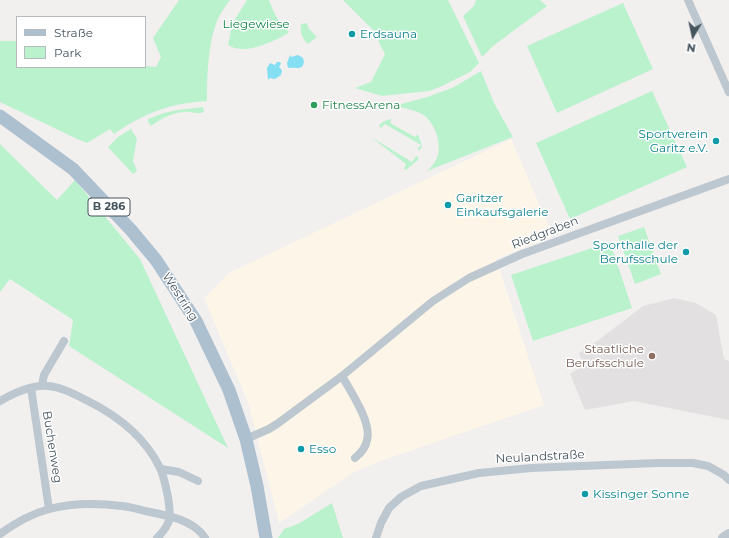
<!DOCTYPE html>
<html>
<head>
<meta charset="utf-8">
<style>
	body { margin:0 }
	#map { position:relative; width:729px; height:538px; overflow:hidden; background:#f2efef; font-family:Montserrat,sans-serif }
	canvas { display:block }
	.legend { position:absolute; left:16px; top:16px; width:130px; height:52px; box-sizing:border-box; background:#fff; border:1px solid #b5bbbf; margin:0; padding:5px 7px; list-style:none; font-size:12px; color:#46545e }
	.legend li { display:flex; align-items:center; gap:8px; height:20px }
	.legend b { width:20px; border:1px solid #b5bbbf }
	.north { position:absolute; left:673px; top:16px; width:40px; height:40px; -webkit-text-stroke:3px #fff; paint-order:stroke; rotate:189deg; font-size:11px; font-weight:700; line-height:16px; text-align:center; color:#46545e }
	.north::after { content:''; display:block; margin:auto; width:14px; height:18px; background:#46545e; clip-path:polygon(50% 0,100% 100%,50% 72%,0 100%) }
</style>
</head>
<body>
<div id="map">
<canvas width="729" height="538"></canvas>
<ul class="legend">
<li><b style="height:5px;background:#adc0d0"></b>Straße</li>
<li><b style="height:11px;background:#bbf2ce"></b>Park</li>
</ul>
<div class="north">N</div>
</div>
<script>
const g = document.querySelector('canvas').getContext('2d');
g.lineJoin = 'round';
function fillPath(path, color) { g.fillStyle = color; g.fill(path, 'evenodd'); }
function stroke(path, color, width, dash) { g.strokeStyle = color; g.lineWidth = width; g.lineCap = dash ? 'butt' : 'round'; g.setLineDash(dash || []); g.stroke(path); }
function label(font, color, halo, rows, align = 'center') {
  g.font = font + ' Montserrat,sans-serif'; g.lineWidth = 3; g.setLineDash([]); g.textBaseline = 'middle'; g.strokeStyle = halo; g.fillStyle = color; for (const [text, x, y, turn = 0] of rows) {
    g.save(); g.translate(x, y); g.rotate((+turn || 0) * Math.PI / 180); g.textAlign = isNaN(turn) ? turn : align; if (halo) g.strokeText(text, 0, 0); g.fillText(text, 0, 0); g.restore();
  }
}
const commercial = new Path2D(`
	M 511,139 L 553,236 L 496,259 L 544,405 L 380,461 L 354,472 L 279,523 L 249,405 L 204,298 L 229,273 Z`);
const education = new Path2D(`
	M 674,298 L 696,303 L 716,315 L 724,359 L 729,361 L 729,420 L 634,401 L 585,410 L 570,374 L 581,367 L 582,360 L 579,353 L 600,339 L 643,306 Z`);
const green = new Path2D(`
	M 179,0 L 230,0 C 227,4 224,8 221,13 C 208,35 207,76 207,101 C 171,103 144,113 114,134 L 110,129 L 87,143 L 75,138 L 0,102 L 0,41 L 17,41 L 17,67 L 145,67 L 145,66 L 156,67 L 161,57 L 153,38 Z
	M 247,0 L 269,0 C 274,13 278,23 289,32 C 281,39 254,50 243,49 C 237,49 233,48 228,45 L 232,24 Z
	M 343,0 L 448,0 L 479,63 L 470,72 L 440,87 L 429,91 L 382,96 L 355,88 L 371,82 L 385,54 L 380,45 L 376,33 Z
	M 476,0 L 540,0 L 547,6 L 493,46 L 482,57 L 463,16 L 474,6 Z
	M 623,3 L 653,69 L 557,113 L 527,46 Z
	M 307,23 L 309,29 L 317,37 L 308,44 C 302,39 300,32 301,24 Z
	M 481,71 L 494,103 L 513,137 L 427,171 C 431,167 435,163 437,158 C 442,146 436,126 426,117 C 418,110 404,108 394,106 L 427,97 L 452,88 Z
	M 652,91 L 687,167 L 570,219 L 536,143 Z
	M 203,107 L 204,112 C 197,115 191,111 184,112 C 171,113 161,119 151,126 L 148,122 L 148,119 L 164,113 L 178,110 Z
	M 392,119 L 390,123 L 415,137 L 418,134 L 422,146 L 420,150 L 417,149 L 421,145 L 385,124 L 381,128 L 379,126 C 382,121 387,120 392,119 Z
	M 131,129 L 137,139 L 133,161 L 137,171 L 133,174 L 108,147 L 118,137 Z
	M 371,137 L 412,162 L 416,156 L 418,157 L 418,160 L 406,170 L 404,169 L 406,164 Z
	M 0,144 L 57,200 L 75,180 L 140,259 L 228,448 L 69,346 L 73,320 L 10,279 L 0,292 Z
	M 644,227 L 661,274 L 635,284 L 618,236 Z
	M 610,242 L 632,308 L 533,341 L 511,275 Z
	M 332,503 L 343,538 L 278,538 L 284,529 L 298,524 Z`);
const water = new Path2D(`
	M 290,55 L 291,57 L 298,55 L 303,58 L 304,62 C 302,71 296,67 288,68 L 287,63 Z
	M 277,62 L 280,62 L 281,64 L 279,67 L 282,70 L 281,75 L 275,79 L 270,78 L 268,80 L 267,68 L 270,63 L 275,65 Z`);
const minor = new Path2D(`
	M 688,0 L 729,92
	M 342,376 C 351,392 372,423 367,440 C 366,448 361,453 355,458
	M 42,385 L 44,375 L 64,341
	M 31,388 L 49,509
	M 0,401 C 14,393 32,384 48,386 C 62,387 76,395 88,401 C 118,416 145,437 160,468 C 164,476 166,488 168,497 C 171,517 172,523 157,538
	M 246,439 L 269,429 L 277,424 L 342,376 L 433,301 L 469,278 L 522,254 L 729,179
	M 161,469 L 179,472 L 198,481
	M 0,534 C 15,523 31,514 49,509 C 71,503 98,503 122,506 C 130,507 138,509 145,511 C 165,515 193,519 205,538
	M 376,538 L 381,523 L 389,508 L 401,497 L 421,486 L 479,473 L 531,468 L 658,463 L 693,463 L 708,466 L 724,475 L 729,480`);
const tertiary = new Path2D(`
	M 723,538 L 729,534`);
const primary = new Path2D(`
	M 0,116 L 73,169 L 131,230 L 156,260 L 196,321 L 229,390 L 246,439 L 257,486 L 266,538`);
const markers = [
	[352,34,4,"#0f9aa8"],
	[314,105,4,"#2e9e5b"],
	[716,141,4,"#0f9aa8"],
	[448,205,4,"#0f9aa8"],
	[686,252,4,"#0f9aa8"],
	[652,356,4,"#8d6e63"],
	[301,449,4,"#0f9aa8"],
	[585,494,4,"#0f9aa8"]
];
const shields = [
	[109,207,42]
];
const shieldNames = [
	["B 286",109,207]
];
const parkNames = [
	["Liegewiese",256,24]
];
const cultureNames = [
	["Erdsauna",360,34],
	["Sportverein",708,134,"right"],
	["Garitz e.V.",708,148,"right"],
	["Garitzer",456,198],
	["Einkaufsgalerie",456,212],
	["Sporthalle der",678,245,"right"],
	["Berufsschule",678,259,"right"],
	["Esso",309,449],
	["Kissinger Sonne",593,494]
];
const leisureNames = [
	["FitnessArena",322,105]
];
const streetNames = [
	["Riedgraben",545,233,-21],
	["Westring",180,297,57],
	["Buchenweg",52,447,81],
	["Neulandstraße",540,457,-3]
];
const educationNames = [
	["Staatliche",644,349],
	["Berufsschule",644,363]
];
fillPath(commercial, '#fdf6e8');
fillPath(education, '#e3e0e1');
fillPath(green, '#bbf2ce');
fillPath(water, '#85dff2');
stroke(minor, '#bcc7cf', 8);
stroke(tertiary, '#bcc7cf', 10);
stroke(primary, '#adc0d0', 13);
for (const [x, y, r, color] of markers) { const dot = new Path2D(); dot.arc(x, y, r, 0, 2 * Math.PI); g.fillStyle = color; g.fill(dot); stroke(dot, '#fff', 1.5); }
for (const [x, y, w] of shields) { const box = new Path2D(); box.roundRect(x - w / 2, y - 9, w, 18, 3); g.fillStyle = '#fff'; g.fill(box); stroke(box, '#46545e', 1); }
label('bold 11px', '#46545e', null, shieldNames);
label('12px', '#108647', '#fff', parkNames);
label('12px', '#0d838f', '#fff', cultureNames, 'left');
label('12px', '#27864d', '#fff', leisureNames, 'left');
label('12px', '#46545e', '#fff', streetNames);
label('12px', '#785e54', '#fff', educationNames, 'right');
</script>
</body>
</html>
